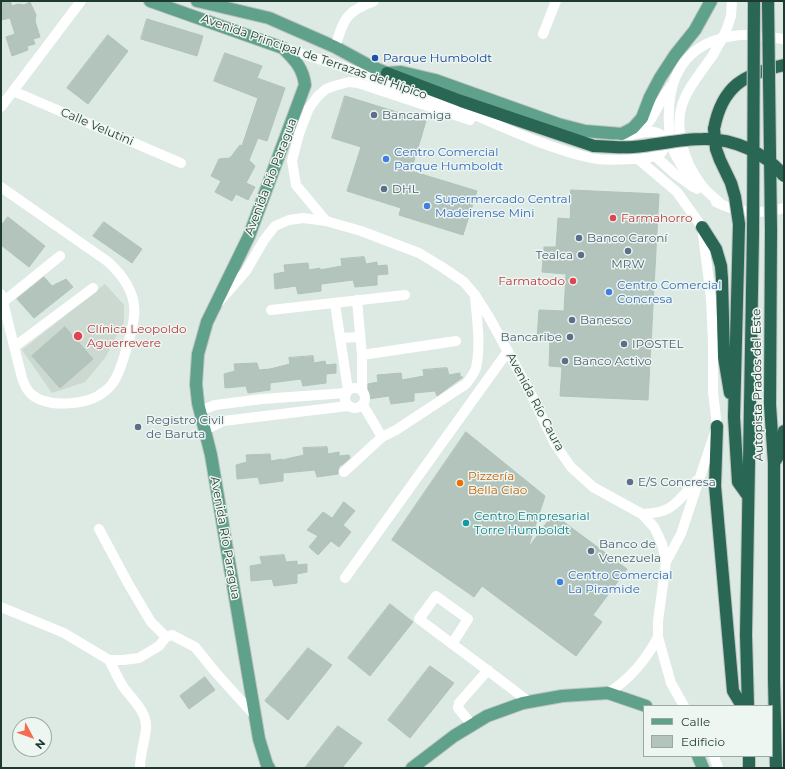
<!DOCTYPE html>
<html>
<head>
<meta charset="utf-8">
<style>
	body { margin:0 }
	#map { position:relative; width:785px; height:769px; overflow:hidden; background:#dde9e3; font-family:Montserrat,sans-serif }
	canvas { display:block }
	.frame { position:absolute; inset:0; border:2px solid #1e392f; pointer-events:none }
	.legend { position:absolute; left:643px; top:705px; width:130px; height:52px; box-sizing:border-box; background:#edf6f1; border:1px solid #9aaaa3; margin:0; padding:5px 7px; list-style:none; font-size:12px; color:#1e392f }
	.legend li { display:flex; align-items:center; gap:8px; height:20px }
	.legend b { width:20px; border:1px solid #9aaaa3 }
	.north { position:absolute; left:12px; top:717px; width:40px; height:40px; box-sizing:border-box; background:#edf6f1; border:1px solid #9aaaa3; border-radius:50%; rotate:131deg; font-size:11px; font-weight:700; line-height:16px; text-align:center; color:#1e392f }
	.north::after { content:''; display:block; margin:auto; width:14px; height:18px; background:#f66a4e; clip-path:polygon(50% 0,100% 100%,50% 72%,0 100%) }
</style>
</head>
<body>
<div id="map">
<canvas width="785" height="769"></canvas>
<div class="frame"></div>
<ul class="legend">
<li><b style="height:5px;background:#5fa18b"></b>Calle</li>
<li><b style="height:11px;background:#b2c4bb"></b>Edificio</li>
</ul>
<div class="north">N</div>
</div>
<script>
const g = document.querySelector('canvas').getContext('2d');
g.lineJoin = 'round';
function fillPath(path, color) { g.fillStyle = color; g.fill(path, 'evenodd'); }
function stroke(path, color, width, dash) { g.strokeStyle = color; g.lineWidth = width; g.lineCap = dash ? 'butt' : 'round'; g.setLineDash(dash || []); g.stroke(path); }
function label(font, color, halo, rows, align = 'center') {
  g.font = font + ' Montserrat,sans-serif'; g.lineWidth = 3; g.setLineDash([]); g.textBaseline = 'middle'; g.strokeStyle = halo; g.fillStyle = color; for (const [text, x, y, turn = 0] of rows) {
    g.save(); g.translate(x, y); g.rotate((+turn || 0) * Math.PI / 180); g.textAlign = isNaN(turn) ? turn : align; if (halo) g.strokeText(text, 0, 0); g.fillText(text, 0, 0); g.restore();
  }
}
const built = new Path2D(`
	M 105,284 L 124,305 L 124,322 L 105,358 L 85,382 L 52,393 L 22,350 Z`);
const building = new Path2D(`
	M 1,1 L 10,1 L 12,6 L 18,4 L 24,5 L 30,2 L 36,15 L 35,21 L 40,37 L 33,39 L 35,44 L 27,46 L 28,50 L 12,56 L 6,37 L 15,34 L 10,18 L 1,20 Z
	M 147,19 L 203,36 L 197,56 L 141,39 Z
	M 108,35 L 128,51 L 88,104 L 67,88 Z
	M 225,53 L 262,66 L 257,78 L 285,88 L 267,141 L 258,138 L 249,160 L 255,166 L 246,183 L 255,187 L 248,200 L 236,194 L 232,201 L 215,192 L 221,181 L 211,176 L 219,159 L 230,158 L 240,145 L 242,146 L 258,98 L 214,81 Z
	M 345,96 L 426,121 L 411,171 L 477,191 L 463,235 L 399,215 L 401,208 L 347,191 L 361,147 L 332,138 Z
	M 571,190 L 659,194 L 648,400 L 560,396 L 562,367 L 549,366 L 550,340 L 537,340 L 539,310 L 564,311 L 566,274 L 542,272 L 544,247 L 556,247 L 558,218 L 570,219 Z
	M 8,217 L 45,246 L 29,267 L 1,245 L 1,226 Z
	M 104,222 L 142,249 L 132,263 L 93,236 Z
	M 364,257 L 366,264 L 377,262 L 377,266 L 387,265 L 388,274 L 377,275 L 377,285 L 355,287 L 353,280 L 321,284 L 321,291 L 298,294 L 296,286 L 275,289 L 274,274 L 285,272 L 284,265 L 308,263 L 309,270 L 320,268 L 320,270 L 342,266 L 341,259 Z
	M 44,277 L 52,286 L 66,279 L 73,287 L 34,318 L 17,299 Z
	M 65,327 L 93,359 L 60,388 L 32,356 Z
	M 313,356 L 314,363 L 325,361 L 326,365 L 336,364 L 336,373 L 326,374 L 326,383 L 303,386 L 301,379 L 270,383 L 270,390 L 248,393 L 246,386 L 225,388 L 224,374 L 235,371 L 234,364 L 257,363 L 259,370 L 270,369 L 290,364 L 289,358 Z
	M 447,368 L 449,375 L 460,373 L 460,377 L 463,377 L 437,396 L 435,391 L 414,393 L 414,401 L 391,404 L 389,396 L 368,399 L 368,384 L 378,382 L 377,375 L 401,373 L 402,380 L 424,376 L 423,370 Z
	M 466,432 L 545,496 L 528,548 L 553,514 L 627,569 L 593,615 L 602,622 L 576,656 L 482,586 L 474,597 L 392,540 Z
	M 327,447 L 328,454 L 339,452 L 339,456 L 349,455 L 350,458 L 342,465 L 340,465 L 338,470 L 338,474 L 317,477 L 315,470 L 283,473 L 283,481 L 260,484 L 258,477 L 237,479 L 236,465 L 247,462 L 246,455 L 270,454 L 271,461 L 282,459 L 282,460 L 304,455 L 303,448 Z
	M 344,502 L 355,511 L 343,525 L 351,532 L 339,547 L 331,541 L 318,555 L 309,547 L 318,536 L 307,530 L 323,512 L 332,518 Z
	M 284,555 L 286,562 L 297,561 L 297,565 L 307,564 L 307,572 L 297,574 L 297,583 L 274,586 L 272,579 L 251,581 L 250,566 L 262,564 L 260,557 Z
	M 390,604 L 413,622 L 370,676 L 348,658 Z
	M 308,648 L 332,665 L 288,720 L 265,701 Z
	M 430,666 L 454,683 L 410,738 L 388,720 Z
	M 205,677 L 215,690 L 189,709 L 180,696 Z
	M 338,726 L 362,743 L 342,768 L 305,768 Z`);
const minor = new Path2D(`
	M 731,16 L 732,1
	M 543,34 L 556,1
	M 335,47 C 344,19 345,12 374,1
	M 283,48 C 323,60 362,73 401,87 C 415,92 430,96 444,102 C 493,122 539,146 591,158 C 603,161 650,160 660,154 C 664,151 665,144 664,140 C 659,124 631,136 620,138
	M 713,55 C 702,71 688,87 682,105 C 674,130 685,163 700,183 C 706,192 715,198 722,205
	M 13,91 L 181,163
	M 1,107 L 81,1
	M 641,133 L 651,119 L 665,94 L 671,86
	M 654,155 L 675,174 L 693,187
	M 638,159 L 677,192 L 702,227 L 711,298 L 713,342 L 713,392 L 717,426 L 681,534 L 666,562 L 658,621 L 658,637 L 671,683 L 684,706
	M 1,187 L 107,261 C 122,274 137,294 134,316 C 133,329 128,344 124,357 C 120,369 116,383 105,391 C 89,405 48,409 31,394 C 26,389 24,384 22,378 L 1,294
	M 697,189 C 689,176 677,162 672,147 C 669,135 668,124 669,111 C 670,70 691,42 733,36 C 749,33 767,37 784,39
	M 716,202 C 737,213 761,214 784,208
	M 326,221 L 296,185 L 292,161 L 299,134 L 309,108 L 318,96 L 326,89 L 334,86 L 349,82 L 358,83 L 470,120
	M 357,300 L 362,355 L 362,390
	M 3,302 L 60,256
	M 219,302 L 246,271 L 264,240 L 275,226 L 289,220 L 303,218 L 326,221 L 361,231 L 419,253 L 442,267 L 464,282 L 475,295 L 489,317 L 530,392 L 555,444 L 571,467 L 593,487 L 642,514 L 654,527 L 658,535 L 662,544 L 666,562
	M 335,304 L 348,390
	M 271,310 L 405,295
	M 340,338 L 360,337
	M 14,347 L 93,288
	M 362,355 L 456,341
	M345 398a10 10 0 1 1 20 0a10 10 0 1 1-20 0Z
	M 363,405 L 382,437
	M 200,411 L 215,405 L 262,399 L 346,393
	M 205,430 L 223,421 L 348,406
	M 344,472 L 382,437 L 396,430 L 466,384 C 470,379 474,374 476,368 C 481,345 477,320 475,297
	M 642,514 C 673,513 676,503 696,481
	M 99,529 L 129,585 L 151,622 L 166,637
	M 345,578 L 508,351
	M 1,607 L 64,633 L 109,660 L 123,660 L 139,658 L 159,646 L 166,637 L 172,635 L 195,647 L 217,674 L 256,717
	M 452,644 L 468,619 L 436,596 L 419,619 C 456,647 493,674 529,702
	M 109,660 C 114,669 118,679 124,688 C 133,700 147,712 146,728 C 145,741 140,754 140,768
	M 608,693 C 630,679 646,660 658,637
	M 472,725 L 458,708 L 459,703 L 488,670
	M 714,756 L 718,768`);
const major = new Path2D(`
	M 150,1 L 283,48 C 295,60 303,68 305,85 L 249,236 L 207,322 L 198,354 L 196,384 L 198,403 L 211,455 L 259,739 L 267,765 L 269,768
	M 197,1 L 269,18 L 335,47 L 370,66 L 387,73 L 401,72 L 435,80 L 558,124 L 585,131 L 622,134 L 633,128 L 642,118 L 650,97 L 660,78 L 675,55 L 695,30 L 711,1
	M 698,756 L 703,768
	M 412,768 L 454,736 L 487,716 L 523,703 L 562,696 L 608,693 L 646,706`);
const highway = new Path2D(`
	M 387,73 L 461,101 L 594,146
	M 714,129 C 722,86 744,74 784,65
	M 739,224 L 734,417 L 738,482 L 748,496
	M 702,227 L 716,249 L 721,266 L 722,279 L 724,357 L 730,393
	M 771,230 L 770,405 L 774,463 L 774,679 L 776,768
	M 717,426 L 715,486 L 733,691 L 742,706
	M 774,463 L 783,448 L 784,431
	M 748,706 L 746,635 L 753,233
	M 749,756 L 749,768`);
const minorBridge = new Path2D(`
	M 713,55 L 726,31 L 731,16`);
const highwayBridge = new Path2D(`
	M 768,1 L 771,230
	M 714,129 L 716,149 L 720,160 L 731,183 L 735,197 L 739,224
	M 594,146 C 607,146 620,148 633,147 C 657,145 680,139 703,139 C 733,138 766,153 784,176
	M 753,233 L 754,1`);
const markers = [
	[375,58,4,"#1a4fb4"],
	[374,115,4,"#5c6f8a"],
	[386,159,4,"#3f7fe0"],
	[384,189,4,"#5c6f8a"],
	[427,206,4,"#3f7fe0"],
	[613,218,4,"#e0444e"],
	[579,238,4,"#5c6f8a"],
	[628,251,4,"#5c6f8a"],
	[581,255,4,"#5c6f8a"],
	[573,281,4,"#e0444e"],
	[609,292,4,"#3f7fe0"],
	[572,320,4,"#5c6f8a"],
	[78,336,5,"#e0444e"],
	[570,337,4,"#5c6f8a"],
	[624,344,4,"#5c6f8a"],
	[565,361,4,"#5c6f8a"],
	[138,427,4,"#5c6f8a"],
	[630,482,4,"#5c6f8a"],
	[460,483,4,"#e8710a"],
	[466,523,4,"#0f9aa8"],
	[591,551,4,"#5c6f8a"],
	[560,582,4,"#3f7fe0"]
];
const streetNames = [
	["Avenida Principal de Terrazas del Hípico",314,57,19],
	["Calle Velutini",97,127,23],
	["Avenida Río Paragua",271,177,-69],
	["Autopista Prados del Este",758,385,-91],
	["Avenida Río Caura",535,402,62],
	["Avenida Río Paragua",225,538,80]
];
const transitNames = [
	["Parque Humboldt",383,58]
];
const serviceNames = [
	["Bancamiga",382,115],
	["DHL",392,189],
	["Banco Caroní",587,238],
	["Tealca",573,255,"right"],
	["MRW",628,264,"center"],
	["Banesco",580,320],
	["Bancaribe",562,337,"right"],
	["IPOSTEL",632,344],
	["Banco Activo",573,361],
	["Registro Civil",146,420],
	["de Baruta",146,434],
	["E/S Concresa",638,482],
	["Banco de",599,544],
	["Venezuela",599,558]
];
const shopNames = [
	["Centro Comercial",394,152],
	["Parque Humboldt",394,166],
	["Supermercado Central",435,199],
	["Madeirense Mini",435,213],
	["Centro Comercial",617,285],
	["Concresa",617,299],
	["Centro Comercial",568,575],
	["La Piramide",568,589]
];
const healthNames = [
	["Farmahorro",621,218],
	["Farmatodo",565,281,"right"],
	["Clínica Leopoldo",87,329],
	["Aguerrevere",87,343]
];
const foodNames = [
	["Pizzería",468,476],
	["Bella Ciao",468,490]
];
const cultureNames = [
	["Centro Empresarial",474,516],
	["Torre Humboldt",474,530]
];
fillPath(built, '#cbd9d1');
fillPath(building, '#b2c4bb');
stroke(building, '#afc3b9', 1);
stroke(major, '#bcc4c1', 14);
stroke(highway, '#bcc4c1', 14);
stroke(minor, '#fff', 10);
stroke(major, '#5fa18b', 12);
stroke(highway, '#296654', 12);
stroke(highwayBridge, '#bcc4c1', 14, []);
stroke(minorBridge, '#fff', 10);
stroke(highwayBridge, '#296654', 12);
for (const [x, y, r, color] of markers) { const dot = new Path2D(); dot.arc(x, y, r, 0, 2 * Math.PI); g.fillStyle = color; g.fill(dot); stroke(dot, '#edf6f1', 1.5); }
label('12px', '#1e392f', '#edf6f1', streetNames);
label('12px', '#164399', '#edf6f1', transitNames, 'left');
label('12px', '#4e5e75', '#edf6f1', serviceNames, 'left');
label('12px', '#366cbe', '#edf6f1', shopNames, 'left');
label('12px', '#be3a42', '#edf6f1', healthNames, 'left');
label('12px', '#c56008', '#edf6f1', foodNames, 'left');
label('12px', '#0d838f', '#edf6f1', cultureNames, 'left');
</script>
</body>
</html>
